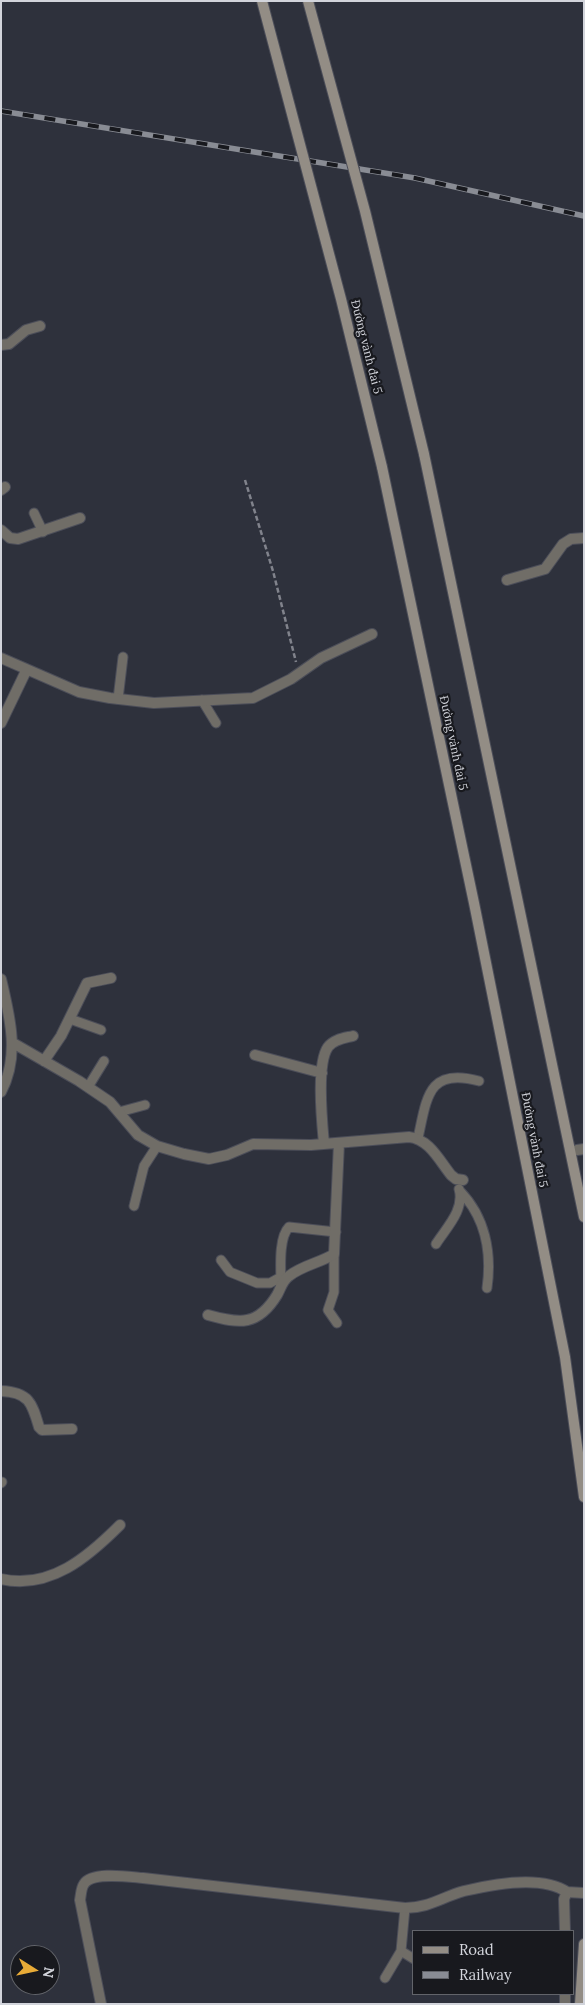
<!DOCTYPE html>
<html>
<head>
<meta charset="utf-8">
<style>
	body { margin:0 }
	#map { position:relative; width:585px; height:2005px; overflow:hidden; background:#2e313c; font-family:Lora,serif }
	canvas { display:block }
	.frame { position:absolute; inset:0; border:2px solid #d2d4db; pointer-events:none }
	.legend { position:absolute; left:412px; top:1930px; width:162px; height:65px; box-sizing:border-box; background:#18191e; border:1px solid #62646a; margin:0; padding:6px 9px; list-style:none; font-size:15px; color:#d2d4db }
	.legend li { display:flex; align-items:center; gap:10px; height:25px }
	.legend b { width:25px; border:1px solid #62646a }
	.north { position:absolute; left:10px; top:1945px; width:50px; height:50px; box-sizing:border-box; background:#18191e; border:1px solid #62646a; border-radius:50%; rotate:100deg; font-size:14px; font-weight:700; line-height:20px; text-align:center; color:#d2d4db }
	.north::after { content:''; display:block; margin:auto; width:18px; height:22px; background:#e8ab37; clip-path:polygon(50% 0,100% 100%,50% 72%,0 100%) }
</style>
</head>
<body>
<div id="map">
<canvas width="585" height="2005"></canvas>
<div class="frame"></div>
<ul class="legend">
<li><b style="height:6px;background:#938d85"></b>Road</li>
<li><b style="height:6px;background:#898c94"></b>Railway</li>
</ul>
<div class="north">N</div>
</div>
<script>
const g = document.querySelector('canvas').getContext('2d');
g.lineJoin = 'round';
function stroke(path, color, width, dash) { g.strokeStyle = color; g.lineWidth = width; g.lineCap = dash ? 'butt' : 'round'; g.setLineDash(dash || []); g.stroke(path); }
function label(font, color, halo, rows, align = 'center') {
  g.font = font + ' Lora,serif'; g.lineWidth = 4.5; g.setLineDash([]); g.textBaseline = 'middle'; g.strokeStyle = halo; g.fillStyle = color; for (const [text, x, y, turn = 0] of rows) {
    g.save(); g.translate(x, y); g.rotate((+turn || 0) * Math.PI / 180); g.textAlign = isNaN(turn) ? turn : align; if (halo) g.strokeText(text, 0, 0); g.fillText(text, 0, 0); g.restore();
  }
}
const path = new Path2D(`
	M 245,480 L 273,571 L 296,662`);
const service = new Path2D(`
	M 34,513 L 43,532
	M 118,699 L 123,657
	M 202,700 L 216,723
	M 70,1019 L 101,1030
	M 88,1087 L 104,1061
	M 119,1112 L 145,1105
	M 418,1138 C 427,1097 428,1067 479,1081
	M 460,1191 C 485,1217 492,1252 487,1288
	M 134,1206 L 144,1166 L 157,1146
	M 436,1244 C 446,1228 465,1210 459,1189
	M 334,1254 L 334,1292 L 328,1310 L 337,1323
	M 221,1260 L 230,1272 L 257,1283 L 270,1283 L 281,1277
	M 281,1285 C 281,1270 278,1238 289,1227 L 336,1232
	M 1,1483 L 2,1482
	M 405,1908 L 401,1951 L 414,1959
	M 385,1978 L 401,1951`);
const minor = new Path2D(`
	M 1,345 L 9,344 L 26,330 L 40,326
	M 1,490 L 5,487
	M 1,530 L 10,538 L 18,539 L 80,518
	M 507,580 L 545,569 L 563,544 L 571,539 L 584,538
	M 1,658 L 79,692 L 110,698 L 154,703 L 253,698 L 291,679 L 321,658 L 372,634
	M 1,723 L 26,671
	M 1,979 C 10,1017 20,1056 1,1092
	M 13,1043 L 79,1081 L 110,1102 L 138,1135 L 157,1146 L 184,1154 L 209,1159 L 227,1155 L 253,1144 L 311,1145 L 409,1137 C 429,1139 439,1160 451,1175 L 456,1179 L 463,1180
	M 255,1055 L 322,1073
	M 44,1061 L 61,1036 L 87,983 L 111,978
	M 324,1144 C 322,1122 316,1064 328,1047 C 334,1039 345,1038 353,1036
	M 577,1150 L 584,1149
	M 208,1315 C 240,1324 258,1326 277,1295 C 281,1288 282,1281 289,1276 C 303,1265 320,1263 334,1254 L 339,1143
	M 1,1391 C 29,1392 32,1403 39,1427 L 42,1430 L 72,1429
	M 1,1579 C 50,1590 88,1557 120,1525
	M 565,1931 L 564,1899 L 567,1892 L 584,1893
	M 101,2004 L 80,1900 C 81,1895 81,1888 84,1884 C 92,1871 130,1877 143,1878 L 405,1908 C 429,1908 442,1897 464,1891 C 493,1884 542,1875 567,1892
	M 565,2004 L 565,1994`);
const secondary = new Path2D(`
	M 424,454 L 584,1217
	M 382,467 L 474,903 L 565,1357 L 584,1497
	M 580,2004 L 584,1944`);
const rail = new Path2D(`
	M 1,111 L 415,178 L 584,216`);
const secondaryBridge = new Path2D(`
	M 262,1 L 341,299 L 382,467
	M 308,1 L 365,211 L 424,454`);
const streetNames = [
	["Đường vành đai 5",366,347,76],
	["Đường vành đai 5",453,743,78],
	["Đường vành đai 5",534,1140,79]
];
stroke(service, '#4c4e59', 11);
stroke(minor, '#4c4e59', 12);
stroke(secondary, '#4c4e59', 12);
stroke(path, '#81838c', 2.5, [5, 2.5]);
stroke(service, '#706d67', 9);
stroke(minor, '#706d67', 10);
stroke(secondary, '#938d85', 10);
stroke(rail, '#898c94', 5.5);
stroke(rail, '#18191e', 4, [11]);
stroke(secondaryBridge, '#4c4e59', 12, []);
stroke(secondaryBridge, '#938d85', 10);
label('12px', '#d2d4db', '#18191e', streetNames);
</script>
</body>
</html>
